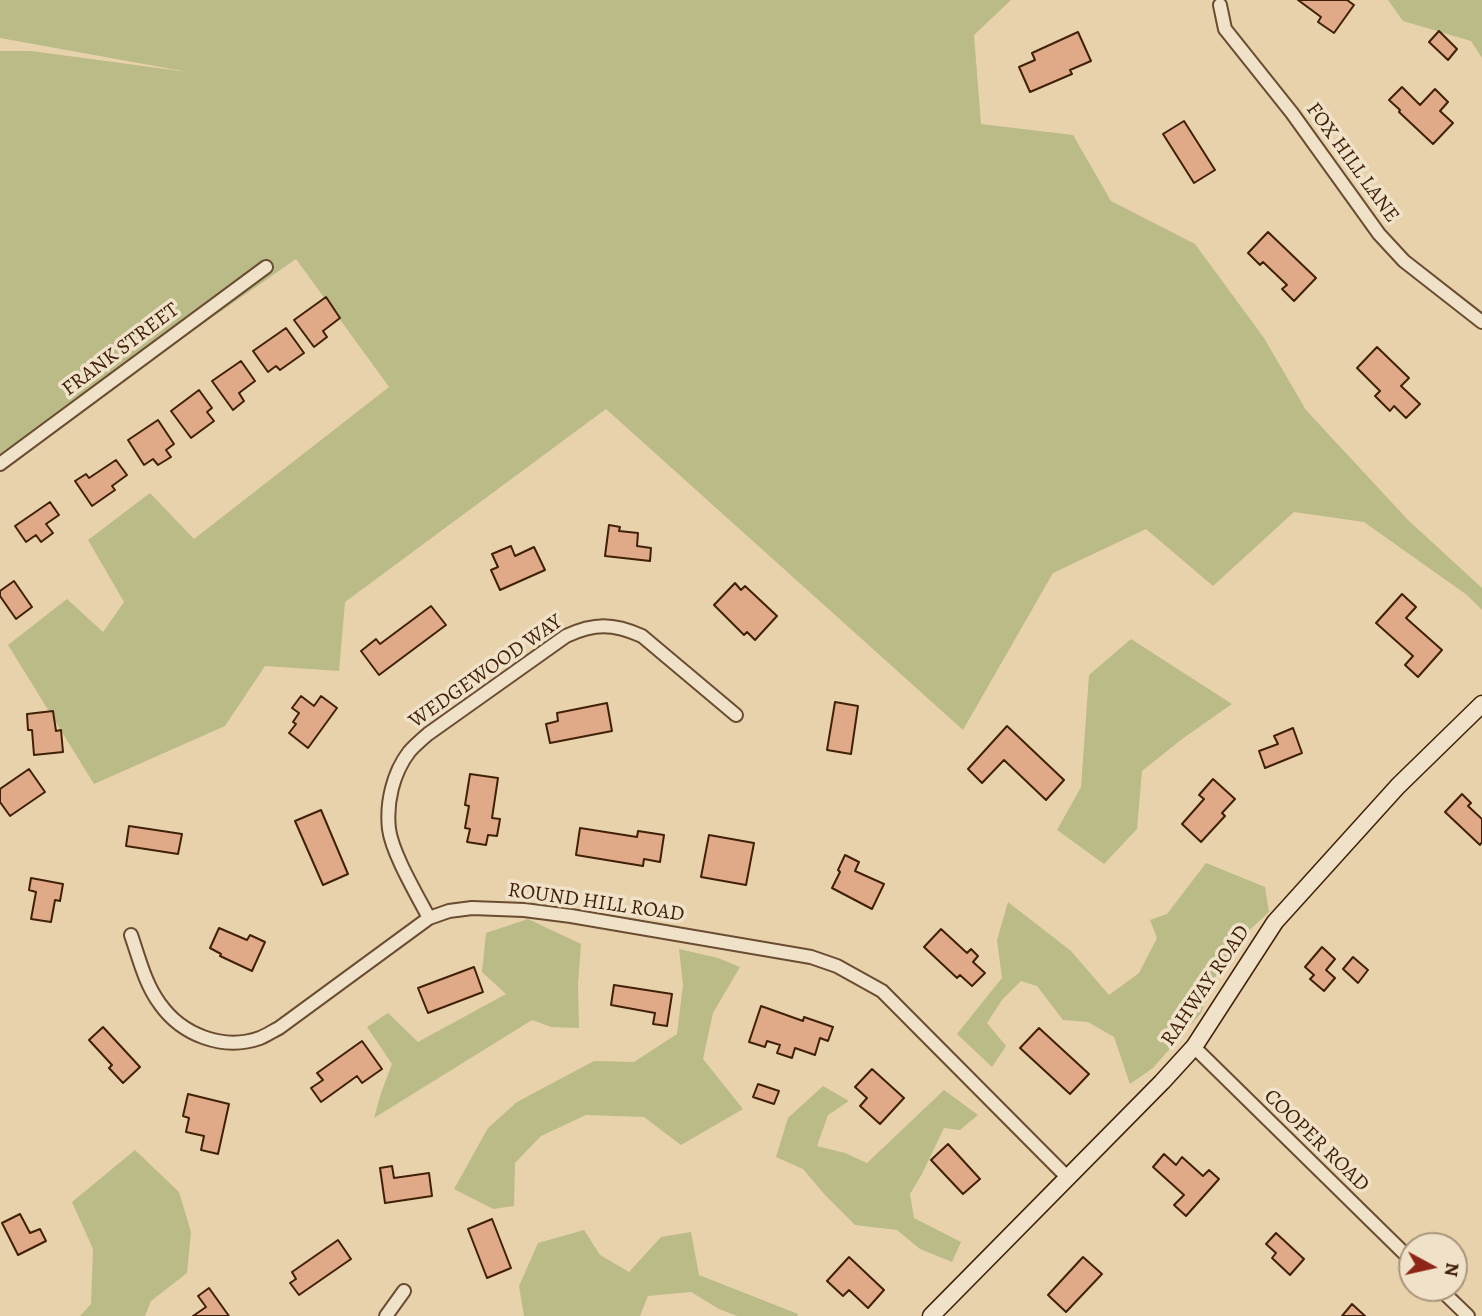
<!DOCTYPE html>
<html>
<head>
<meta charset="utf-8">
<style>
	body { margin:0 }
	#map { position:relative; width:1482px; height:1316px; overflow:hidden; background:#e8d2ac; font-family:Alegreya,serif }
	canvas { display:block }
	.north { position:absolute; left:1398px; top:1232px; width:70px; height:70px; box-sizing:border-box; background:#f0e2c9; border:2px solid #aa957c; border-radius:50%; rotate:98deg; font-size:19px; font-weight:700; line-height:28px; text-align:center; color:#402108 }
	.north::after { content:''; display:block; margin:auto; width:24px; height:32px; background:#8f2418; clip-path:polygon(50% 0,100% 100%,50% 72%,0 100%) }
</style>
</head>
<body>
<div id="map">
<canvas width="1482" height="1316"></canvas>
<div class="north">N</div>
</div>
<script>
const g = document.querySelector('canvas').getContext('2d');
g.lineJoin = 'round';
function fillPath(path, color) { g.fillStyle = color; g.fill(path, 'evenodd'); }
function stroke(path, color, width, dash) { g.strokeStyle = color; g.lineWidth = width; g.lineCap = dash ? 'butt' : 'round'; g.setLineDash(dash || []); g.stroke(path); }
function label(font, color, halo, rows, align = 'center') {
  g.font = font + ' Alegreya,serif'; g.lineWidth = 7; g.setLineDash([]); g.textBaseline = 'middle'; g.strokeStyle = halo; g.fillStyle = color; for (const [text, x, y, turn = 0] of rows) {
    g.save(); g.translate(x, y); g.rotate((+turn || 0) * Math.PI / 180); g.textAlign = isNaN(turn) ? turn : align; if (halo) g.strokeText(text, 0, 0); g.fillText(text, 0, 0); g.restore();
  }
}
const green = new Path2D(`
	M 0,0 L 1011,0 L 974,35 L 981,124 L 1073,135 L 1111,201 L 1195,244 L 1264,338 L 1306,410 L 1408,520 L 1482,588 L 1482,610 L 1467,595 L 1364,522 L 1294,512 L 1213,586 L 1146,529 L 1053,573 L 963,730 L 606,409 L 345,602 L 339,671 L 265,666 L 225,726 L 94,784 L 8,645 L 67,599 L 103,632 L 124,602 L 88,540 L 150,493 L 194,539 L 389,387 L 296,259 L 0,465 L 0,51 L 31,51 L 188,72 L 0,38 Z
	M 1388,0 L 1482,0 L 1482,58 L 1471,41 L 1403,21 Z
	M 1131,639 L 1232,704 L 1182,739 L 1142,771 L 1137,829 L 1104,864 L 1057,830 L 1081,787 L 1089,675 Z
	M 1206,863 L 1265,887 L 1269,912 L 1242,937 L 1216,976 L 1201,1013 L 1153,1068 L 1130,1084 L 1114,1037 L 1088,1022 L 1063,1020 L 1037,986 L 1021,981 L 1002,1000 L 987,1023 L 1006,1046 L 992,1067 L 957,1034 L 1002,978 L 997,940 L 1008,902 L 1071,951 L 1109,995 L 1139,973 L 1157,938 L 1150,920 L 1167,914 Z
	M 528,919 L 581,944 L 578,984 L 579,1028 L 551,1027 L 532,1020 L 374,1118 L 381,1093 L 392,1064 L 367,1027 L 388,1013 L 418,1042 L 506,994 L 482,972 L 486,933 Z
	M 679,949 L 718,958 L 740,967 L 713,1013 L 703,1059 L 743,1109 L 681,1145 L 644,1117 L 586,1115 L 541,1136 L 515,1163 L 514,1206 L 493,1209 L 454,1189 L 488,1128 L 517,1102 L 594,1061 L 634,1062 L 677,1034 L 683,985 Z
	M 823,1086 L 849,1101 L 828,1115 L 817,1146 L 845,1153 L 867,1163 L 944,1090 L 978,1115 L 960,1130 L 944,1128 L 922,1174 L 910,1194 L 914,1218 L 961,1242 L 952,1262 L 920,1249 L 897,1230 L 855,1225 L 825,1195 L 803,1169 L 776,1157 L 788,1118 Z
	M 135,1150 L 179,1192 L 191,1232 L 187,1273 L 151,1301 L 145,1316 L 80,1316 L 91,1304 L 93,1249 L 72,1202 Z
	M 584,1230 L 600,1255 L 629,1272 L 661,1237 L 691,1232 L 699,1275 L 798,1314 L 797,1316 L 737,1316 L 719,1309 L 691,1292 L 648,1296 L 640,1316 L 524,1316 L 519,1286 L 538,1243 Z`);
const building = new Path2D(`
	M 1298,0 L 1347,0 L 1354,5 L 1334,33 L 1318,22 L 1321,17 Z
	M 1439,31 L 1457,49 L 1448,60 L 1429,42 Z
	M 1078,32 L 1091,61 L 1070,70 L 1072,74 L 1030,92 L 1019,67 L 1035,60 L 1032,53 Z
	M 1402,87 L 1420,105 L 1435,89 L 1448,102 L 1440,111 L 1453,123 L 1433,144 L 1399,112 L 1400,110 L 1389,100 Z
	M 1184,121 L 1215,170 L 1194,183 L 1163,134 Z
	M 1268,232 L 1316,278 L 1294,301 L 1282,289 L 1287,285 L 1263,262 L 1260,265 L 1248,253 Z
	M 326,297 L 340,318 L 323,331 L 327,337 L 314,347 L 294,320 Z
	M 286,328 L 304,353 L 280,370 L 276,366 L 268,372 L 253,351 Z
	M 1377,347 L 1409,378 L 1401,386 L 1420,404 L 1406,418 L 1394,406 L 1390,411 L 1375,396 L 1380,391 L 1357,368 Z
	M 241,361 L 255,381 L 239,393 L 244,401 L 233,410 L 212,381 Z
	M 199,390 L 212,408 L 207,412 L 214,421 L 191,438 L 171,411 Z
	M 158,420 L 174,444 L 166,450 L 171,457 L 158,465 L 153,459 L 144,465 L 128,440 Z
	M 116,460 L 127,475 L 112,486 L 115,490 L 92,506 L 75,481 L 86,474 L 89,478 Z
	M 50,502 L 59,515 L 46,524 L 53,533 L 41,542 L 36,535 L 26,542 L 15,526 Z
	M 609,525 L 620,527 L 619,531 L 638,533 L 637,546 L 651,548 L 650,561 L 605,556 Z
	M 511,546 L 515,556 L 534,547 L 545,570 L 500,590 L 491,570 L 498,567 L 492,554 Z
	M 14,581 L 32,607 L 16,619 L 0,596 L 0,591 Z
	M 735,583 L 741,590 L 745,586 L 777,616 L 755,640 L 747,632 L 744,635 L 714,605 Z
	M 1402,594 L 1416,607 L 1406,618 L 1442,650 L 1418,677 L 1405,665 L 1413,656 L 1376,623 Z
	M 431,606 L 446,625 L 379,675 L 361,651 L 376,639 L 380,644 Z
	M 301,696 L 314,706 L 321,696 L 337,708 L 308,748 L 289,733 L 296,724 L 293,722 L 299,713 L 292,708 Z
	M 835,702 L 858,706 L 851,754 L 827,750 Z
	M 607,703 L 612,731 L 550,743 L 546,724 L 558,721 L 557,713 Z
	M 53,711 L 56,731 L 61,730 L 63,752 L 34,755 L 32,730 L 28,730 L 27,714 Z
	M 1007,726 L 1064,780 L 1046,800 L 1004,760 L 982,783 L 968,769 Z
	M 1293,728 L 1302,753 L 1265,768 L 1259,751 L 1278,744 L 1274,736 Z
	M 29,769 L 45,792 L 10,816 L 0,802 L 0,789 Z
	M 470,774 L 498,778 L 492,818 L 500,819 L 497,836 L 488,835 L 486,845 L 467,842 L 470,829 L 465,828 L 469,806 L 465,805 Z
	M 1213,779 L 1235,799 L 1222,813 L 1225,816 L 1201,842 L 1182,824 L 1204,799 L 1199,795 Z
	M 1462,794 L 1471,803 L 1468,806 L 1482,819 L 1482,842 L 1480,845 L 1445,812 Z
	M 321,810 L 348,874 L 323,885 L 295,821 Z
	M 129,826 L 182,834 L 178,854 L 126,846 Z
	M 580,828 L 637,837 L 638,831 L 664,835 L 660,862 L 644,859 L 643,866 L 576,855 Z
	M 709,835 L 754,843 L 746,885 L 701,877 Z
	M 845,855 L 859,862 L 855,871 L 884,884 L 872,909 L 832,888 L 840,872 L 838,870 Z
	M 31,878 L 63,884 L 60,901 L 55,900 L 51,922 L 31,919 L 36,892 L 29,890 Z
	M 219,928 L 247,940 L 250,935 L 265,942 L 252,971 L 220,956 L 221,954 L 210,948 Z
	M 941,929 L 967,953 L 971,949 L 978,956 L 973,962 L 985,973 L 972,986 L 960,975 L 957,978 L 924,947 Z
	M 1322,947 L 1335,959 L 1326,970 L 1335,978 L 1324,991 L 1310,979 L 1314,975 L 1305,967 Z
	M 1353,957 L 1368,970 L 1358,983 L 1343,969 Z
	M 474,967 L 483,992 L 428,1013 L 418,988 Z
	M 614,985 L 672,994 L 667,1026 L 653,1024 L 655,1013 L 611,1005 Z
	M 761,1006 L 803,1021 L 804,1017 L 833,1027 L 828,1041 L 820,1038 L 815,1055 L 795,1048 L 792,1058 L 777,1053 L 780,1045 L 767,1041 L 765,1047 L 749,1042 Z
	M 103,1027 L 140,1067 L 123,1083 L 109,1068 L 112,1065 L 89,1040 Z
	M 1039,1028 L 1089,1074 L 1070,1094 L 1020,1048 Z
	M 362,1041 L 382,1069 L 362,1083 L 357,1076 L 321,1102 L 311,1088 L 323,1080 L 317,1073 Z
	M 872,1069 L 904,1098 L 880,1124 L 860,1106 L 867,1098 L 855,1087 Z
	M 758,1084 L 779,1091 L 774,1104 L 753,1097 Z
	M 188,1094 L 229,1104 L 218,1154 L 201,1150 L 204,1136 L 186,1132 L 189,1118 L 183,1116 Z
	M 948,1144 L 980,1179 L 963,1194 L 931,1160 Z
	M 1164,1154 L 1176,1165 L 1182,1157 L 1203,1176 L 1209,1170 L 1219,1179 L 1186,1216 L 1174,1205 L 1184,1195 L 1153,1167 Z
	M 392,1166 L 394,1178 L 429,1173 L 432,1196 L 385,1203 L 380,1168 Z
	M 20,1214 L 30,1233 L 40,1229 L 46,1241 L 18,1255 L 2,1223 Z
	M 492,1219 L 511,1268 L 487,1278 L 468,1229 Z
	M 1276,1233 L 1304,1259 L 1290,1275 L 1272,1258 L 1276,1253 L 1266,1244 Z
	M 338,1240 L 351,1259 L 299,1295 L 290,1283 L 296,1279 L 292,1272 Z
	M 849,1257 L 884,1290 L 868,1308 L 849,1290 L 843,1296 L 827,1281 Z
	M 1083,1257 L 1102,1274 L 1066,1312 L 1048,1295 Z
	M 209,1288 L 229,1316 L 193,1316 L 206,1307 L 198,1296 Z
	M 1352,1304 L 1365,1316 L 1342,1316 Z`);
const street = new Path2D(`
	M 1220,5 L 1225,29 L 1292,113 L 1379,234 L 1404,261 L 1482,322
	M 0,464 L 266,267
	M 429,918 C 417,895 392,853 389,829 C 386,803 393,773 409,752 C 414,746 421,740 428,734 L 566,636 C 594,623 613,623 642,636 L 736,715
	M 131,935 C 139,958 145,984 160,1004 C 182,1035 223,1051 260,1038 C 267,1035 273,1031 279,1028 L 429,918 L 449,911 L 472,908 L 524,910 L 571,916 L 811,957 L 837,966 L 882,991 L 1068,1178
	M 1194,1047 L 1412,1261
	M 1439,1288 L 1468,1316
	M 386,1316 L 404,1291`);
const secondary = new Path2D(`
	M 931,1316 L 1162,1082 L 1194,1047 L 1275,922 L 1398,786 L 1482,704`);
const streetNames = [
	["FOX HILL LANE",1352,163,54],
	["FRANK STREET",121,350,-37],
	["WEDGEWOOD WAY",486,672,-35],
	["ROUND HILL ROAD",596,903,8],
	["RAHWAY ROAD",1206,986,-56],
	["COOPER ROAD",1316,1141,44]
];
fillPath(green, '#babb87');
fillPath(building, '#e0a988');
stroke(building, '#402108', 2);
stroke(street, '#6a4d31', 16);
stroke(secondary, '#402108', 19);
stroke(street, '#f0e2c9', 12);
stroke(secondary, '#f0e2c9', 16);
label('21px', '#402108', '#f0e2c9', streetNames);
</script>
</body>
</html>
